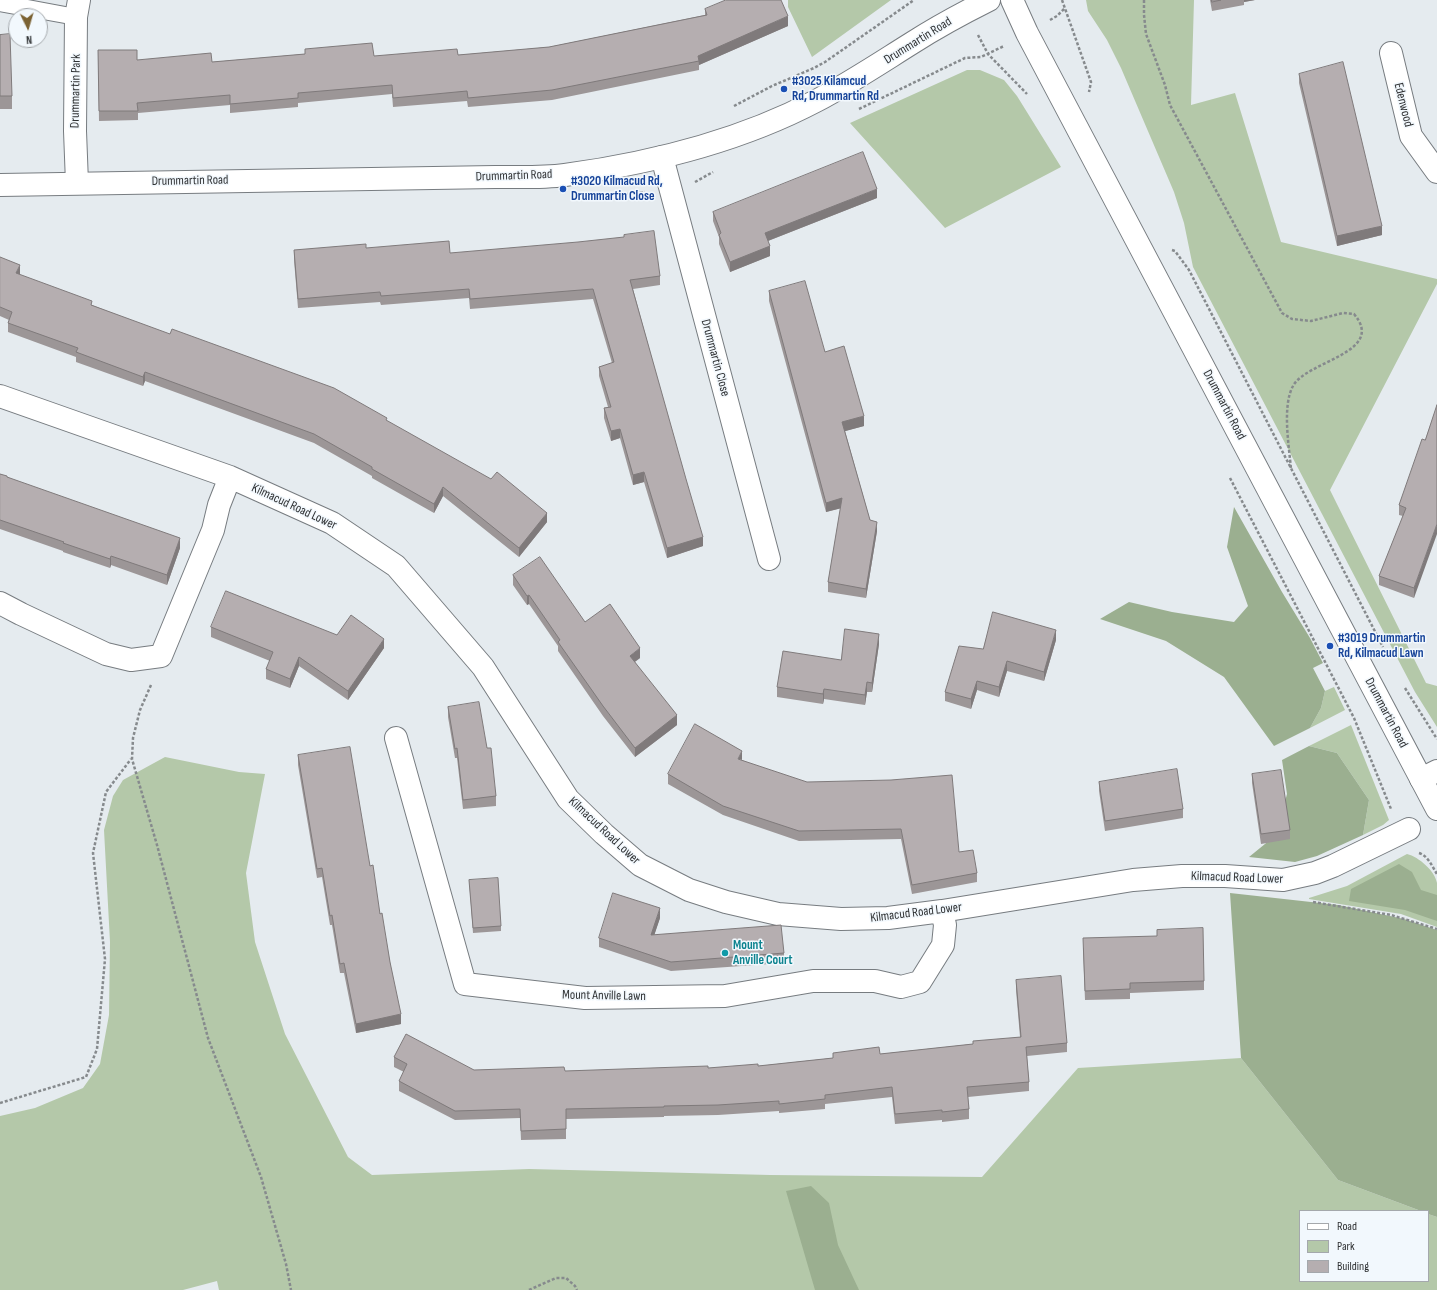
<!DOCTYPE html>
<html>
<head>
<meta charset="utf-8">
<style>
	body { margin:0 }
	#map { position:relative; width:1437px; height:1290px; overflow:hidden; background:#e5ebef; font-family:"Sofia Sans Condensed",sans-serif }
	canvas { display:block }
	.legend { position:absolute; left:1299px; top:1210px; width:130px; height:72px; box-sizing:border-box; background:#f2f8fd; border:1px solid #a4a8ac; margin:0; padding:5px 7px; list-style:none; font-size:12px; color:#2f3133 }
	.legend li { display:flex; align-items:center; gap:8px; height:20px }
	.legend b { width:20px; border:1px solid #a4a8ac }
	.north { position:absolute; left:8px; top:8px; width:40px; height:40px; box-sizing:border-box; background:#f2f8fd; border:1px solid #a4a8ac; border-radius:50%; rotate:175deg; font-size:11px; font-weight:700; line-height:16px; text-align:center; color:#2f3133 }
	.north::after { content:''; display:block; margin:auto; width:14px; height:18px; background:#7b6233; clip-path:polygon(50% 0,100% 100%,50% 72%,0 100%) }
</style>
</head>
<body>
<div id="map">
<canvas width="1437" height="1290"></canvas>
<ul class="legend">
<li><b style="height:5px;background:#fff"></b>Road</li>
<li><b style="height:11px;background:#b4c8a9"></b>Park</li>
<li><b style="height:11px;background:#b5aeb0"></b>Building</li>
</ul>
<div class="north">N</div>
</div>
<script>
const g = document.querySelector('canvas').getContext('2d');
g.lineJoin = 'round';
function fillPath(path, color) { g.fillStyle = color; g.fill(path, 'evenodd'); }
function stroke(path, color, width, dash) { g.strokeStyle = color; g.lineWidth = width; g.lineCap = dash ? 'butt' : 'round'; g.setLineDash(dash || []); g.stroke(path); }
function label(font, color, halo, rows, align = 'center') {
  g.font = font + ' "Sofia Sans Condensed",sans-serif'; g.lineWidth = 3; g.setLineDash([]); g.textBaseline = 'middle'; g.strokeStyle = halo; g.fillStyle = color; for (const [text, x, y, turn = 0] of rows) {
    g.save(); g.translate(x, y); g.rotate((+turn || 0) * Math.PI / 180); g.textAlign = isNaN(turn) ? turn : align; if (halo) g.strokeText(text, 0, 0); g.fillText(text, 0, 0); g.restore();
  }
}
const green = new Path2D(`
	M 788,0 L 891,0 L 812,57 L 788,7 Z
	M 1086,0 L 1194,0 L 1191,105 L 1235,93 L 1281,242 L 1437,279 L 1437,284 L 1330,490 L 1426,683 L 1437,686 L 1437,727 L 1415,692 L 1193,267 L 1184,223 L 1174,192 L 1121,68 L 1107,40 L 1088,11 Z
	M 967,70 L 980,70 L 1004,80 L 1017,96 L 1061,167 L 945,228 L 850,123 Z
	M 1334,687 L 1345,710 L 1310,728 L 1321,708 L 1325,691 Z
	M 1351,725 L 1389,820 L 1383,825 L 1363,835 L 1369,800 L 1337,753 L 1309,746 Z
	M 165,757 L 239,772 L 265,774 L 246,873 L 255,942 L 285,1034 L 348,1157 L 372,1175 L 529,1169 L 770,1175 L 982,1177 L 1078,1068 L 1241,1058 L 1338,1180 L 1421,1211 L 1300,1211 L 1300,1281 L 1428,1281 L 1428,1214 L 1437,1217 L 1437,1290 L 219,1290 L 217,1281 L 183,1290 L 0,1290 L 0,1116 L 35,1108 L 83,1088 L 100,1064 L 109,1015 L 110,942 L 104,830 L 113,796 L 123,780 Z
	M 1407,854 C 1419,857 1435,871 1437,883 C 1437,896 1437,914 1437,927 L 1401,914 L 1309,899 L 1309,898 L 1347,886 Z`);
const forest = new Path2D(`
	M 1234,507 L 1282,592 L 1310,638 L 1323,663 L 1313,668 L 1325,691 L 1321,708 L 1310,728 L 1274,746 L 1224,677 L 1166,641 L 1100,619 L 1129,602 L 1172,612 L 1234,622 L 1248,606 L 1227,547 Z
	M 1309,746 L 1337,753 L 1369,800 L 1363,835 L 1317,856 L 1295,862 L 1249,857 L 1276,835 L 1287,794 L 1282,760 Z
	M 1399,864 L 1412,872 L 1421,890 L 1437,895 L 1437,921 L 1405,910 L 1349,901 L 1351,889 Z
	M 1230,893 L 1338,905 L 1404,919 L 1437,930 L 1437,1217 L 1428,1214 L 1428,1211 L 1421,1211 L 1338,1180 L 1241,1058 Z
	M 811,1186 L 829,1203 L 838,1245 L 859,1290 L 815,1290 L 786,1191 Z`);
const path = new Path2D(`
	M 1062,0 L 1091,82 L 1089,92
	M 1144,0 L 1144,15 L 1146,34 L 1165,85 L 1170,105 L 1282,313 L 1292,319 L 1311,321 L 1343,313 L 1354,314 C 1387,353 1306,361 1293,386 C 1282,406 1289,446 1291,469
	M 1050,20 L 1057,16 L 1065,8
	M 978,35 L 988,54 L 1027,94
	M 734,106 L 772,86 L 814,68 L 825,62 L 914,0
	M 859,109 L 965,58 L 981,57 L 1004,46
	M 695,182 L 713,172
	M 620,195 L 645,192
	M 1172,250 L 1175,251 L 1189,270 L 1383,647
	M 1230,478 L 1354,718 L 1391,809
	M 151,685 L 140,710 L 133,738 L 132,759 L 157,845 L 208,1038 L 261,1177 L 286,1264 L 291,1290
	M 1405,688 L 1437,739
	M 1419,853 C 1428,856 1432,866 1437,874
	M 1313,902 L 1391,915 L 1437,929
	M 0,1103 L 86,1077 L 97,1049 L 105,959 L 93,853 L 106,792 L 131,759
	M 529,1290 L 556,1278 L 566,1278 L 575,1286 L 577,1290`);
const service = new Path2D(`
	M 0,3 L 76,17`);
const minor = new Path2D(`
	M 1391,53 L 1411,136 L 1437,172
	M 662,157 L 769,559
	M 77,183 L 75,131 L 76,17 L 79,0
	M 0,396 L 230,477 L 332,523 L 396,566 L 483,667 L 568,799 L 604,834 L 640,865 L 689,890 L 726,902 L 778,914 L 841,919 L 888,918 L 942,911 L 1133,880 L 1182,876 L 1225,876 L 1283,880 L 1315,873 L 1333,866 L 1409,829
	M 0,603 L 21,614 L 106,654 L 131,660 L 161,656 L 213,530 L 219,505 L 230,477
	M 396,738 L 465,984 L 585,998 L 725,996 L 813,981 L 875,981 L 901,987 L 920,982 L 943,945 L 945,925 L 942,911
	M 1421,779 L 1437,771`);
const secondary = new Path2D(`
	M 1012,0 L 1027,33 L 1437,809
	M 0,185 L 495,177 C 518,177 542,178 565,175 C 652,163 738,142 816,101 C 850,83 880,63 912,43 C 937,27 963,13 989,0`);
const wall = new Path2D(`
	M 1210,0 L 1255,0 L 1244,2 L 1244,5 L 1212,11 Z
	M 705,9 L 788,26 L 699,65 L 699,70 L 552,100 L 468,107 L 467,101 L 393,107 L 392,94 L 298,103 L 298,107 L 230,113 L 230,105 L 138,113 L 138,120 L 99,121 L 98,50 L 137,60 L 212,62 L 305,54 L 305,49 L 374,56 L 458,55 L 549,47 L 705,15 Z
	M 0,35 L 12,96 L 12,109 L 0,109 Z
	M 1299,74 L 1382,235 L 1337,246 L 1299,83 Z
	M 877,198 L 768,241 L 770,256 L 730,272 L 719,244 L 719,237 L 713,221 L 713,212 Z
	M 366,248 L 450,253 L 660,276 L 660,285 L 633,289 L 703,546 L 667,558 L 644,482 L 633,485 L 620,438 L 611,441 L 604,418 L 604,408 L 608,407 L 599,376 L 599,367 L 612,363 L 593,299 L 470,309 L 469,298 L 381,305 L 380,302 L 298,308 L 294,260 L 294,250 Z
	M 0,257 L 20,275 L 92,305 L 387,421 L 547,522 L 519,557 L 443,496 L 434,513 L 372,478 L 372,476 L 314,443 L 145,381 L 143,386 L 76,362 L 76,357 L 8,332 L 8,323 L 9,320 L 0,316 Z
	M 769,291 L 825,352 L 864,426 L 845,431 L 870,520 L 877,531 L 866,598 L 828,592 L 828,582 L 841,508 L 826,512 L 769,301 Z
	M 1425,440 L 1414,598 L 1379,585 L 1379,576 L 1403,516 L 1399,515 L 1399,505 Z
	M 0,474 L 7,477 L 180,548 L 167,585 L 111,565 L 110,568 L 63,552 L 63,551 L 0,529 Z
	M 513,575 L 640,658 L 635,662 L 677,725 L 635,757 L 603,716 L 558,651 L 558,646 L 529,604 L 527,605 L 513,585 Z
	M 211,627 L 337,635 L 384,648 L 348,700 L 299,666 L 290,688 L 266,679 L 266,669 L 270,661 L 211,637 Z
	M 1056,640 L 1044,681 L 1007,671 L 999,697 L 977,690 L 971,709 L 945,701 L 945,692 L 983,649 Z
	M 879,644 L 872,692 L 867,692 L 865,705 L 824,699 L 823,704 L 777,697 L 777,687 Z
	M 448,707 L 487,748 L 496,796 L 496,806 L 463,809 L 457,758 L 455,758 L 448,717 Z
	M 298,755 L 370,866 L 390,962 L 401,1024 L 356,1033 L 344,973 L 340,973 L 332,925 L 330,925 L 322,877 L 317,878 L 298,765 Z
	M 742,760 L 959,852 L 977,873 L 977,882 L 912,894 L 901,839 L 799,841 L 723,815 L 668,784 L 668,774 Z
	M 1252,774 L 1290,830 L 1290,839 L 1261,844 L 1252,783 Z
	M 1099,782 L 1183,809 L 1183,818 L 1105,831 L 1099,791 Z
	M 469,880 L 501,926 L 501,931 L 473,933 Z
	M 660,918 L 654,935 L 784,953 L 784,963 L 671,971 L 599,947 L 599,938 Z
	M 1083,948 L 1204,981 L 1204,990 L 1130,993 L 1130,999 L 1085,1000 Z
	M 1016,980 L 1067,1043 L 1067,1052 L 1027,1056 L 1029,1082 L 1029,1091 L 968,1097 L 969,1109 L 969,1119 L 942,1122 L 942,1120 L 895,1124 L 892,1097 L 825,1104 L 825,1109 L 779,1113 L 779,1111 L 718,1115 L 664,1116 L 664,1117 L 566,1119 L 566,1139 L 521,1140 L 520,1118 L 455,1120 L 399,1091 L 399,1081 L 404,1072 L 394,1067 L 394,1057 L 474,1070 L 565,1071 L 708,1068 L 758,1066 L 833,1058 L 833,1053 L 880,1054 L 973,1044 L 1020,1037 L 1016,990 Z`);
const shadedWall = new Path2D(`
	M 1244,0 L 1255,0 L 1244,2 Z
	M 788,16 L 788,26 L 699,65 L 698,56 Z
	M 877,189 L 877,198 L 765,242 L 765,233 Z
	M 1382,226 L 1382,235 L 1337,246 L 1337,236 Z
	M 770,246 L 770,256 L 730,272 L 730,262 Z
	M 20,265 L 20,275 L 16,273 Z
	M 145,372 L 145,381 L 143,386 L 143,377 Z
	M 864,416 L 864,426 L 842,432 L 842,422 Z
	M 620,429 L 620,438 L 611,441 L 611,431 Z
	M 644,472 L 644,482 L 633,485 L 633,475 Z
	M 443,487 L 443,496 L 434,513 L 434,504 Z
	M 842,498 L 842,508 L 826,512 L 826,503 Z
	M 547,513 L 547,522 L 519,557 L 519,548 Z
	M 877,522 L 877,531 L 866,598 L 866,589 Z
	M 1437,524 L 1437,534 L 1414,598 L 1414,588 Z
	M 703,537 L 703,546 L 667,558 L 667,548 Z
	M 180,538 L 180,548 L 167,585 L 167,575 Z
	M 111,556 L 111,565 L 110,568 L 110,559 Z
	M 529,595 L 529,604 L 527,605 L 527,596 Z
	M 1056,630 L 1056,640 L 1044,681 L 1044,672 Z
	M 879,634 L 879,644 L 872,692 L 872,683 Z
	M 384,639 L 384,648 L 348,700 L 348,691 Z
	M 640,648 L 640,658 L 630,665 L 630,656 Z
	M 299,657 L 299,666 L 290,688 L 290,679 Z
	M 1007,661 L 1007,671 L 999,697 L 999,687 Z
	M 977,681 L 977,690 L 971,709 L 971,699 Z
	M 867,682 L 867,692 L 865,705 L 865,695 Z
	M 824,689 L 824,699 L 823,704 L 823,694 Z
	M 677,715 L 677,725 L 635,757 L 635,748 Z
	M 742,751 L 742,760 L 738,759 Z
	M 660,908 L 660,918 L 651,945 L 651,935 Z
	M 401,1014 L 401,1024 L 356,1033 L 356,1024 Z`);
const building = new Path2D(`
	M 726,0 L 781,0 L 788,16 L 698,56 L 699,61 L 552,90 L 468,98 L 467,91 L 393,98 L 392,85 L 298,93 L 298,98 L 230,104 L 230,95 L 137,103 L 138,111 L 99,111 L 98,50 L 137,50 L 137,60 L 211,53 L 212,62 L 305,54 L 305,49 L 372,43 L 374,56 L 457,49 L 458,55 L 549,47 L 707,15 L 705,9 Z
	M 1212,0 L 1221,0 L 1212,2 Z
	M 10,34 L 12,96 L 0,96 L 0,35 Z
	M 1343,62 L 1382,226 L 1337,236 L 1299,74 Z
	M 863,152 L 877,189 L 765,233 L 770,246 L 730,262 L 719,235 L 721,233 L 713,212 Z
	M 654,231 L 660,276 L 630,280 L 686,479 L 703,537 L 667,548 L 644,472 L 633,475 L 620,429 L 611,431 L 604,408 L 611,407 L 599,367 L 614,362 L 593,289 L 470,299 L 469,289 L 381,296 L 380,292 L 298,299 L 294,250 L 366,244 L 366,248 L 449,241 L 450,253 L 578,242 L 624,237 L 624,235 Z
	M 0,257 L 20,265 L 16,273 L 92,301 L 91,305 L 170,334 L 172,329 L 334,388 L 387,418 L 386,420 L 491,479 L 497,472 L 547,513 L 519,548 L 443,487 L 434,504 L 372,469 L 372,467 L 314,434 L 145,372 L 143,377 L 76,352 L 78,348 L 8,323 L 12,312 L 0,307 Z
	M 805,281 L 825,352 L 844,346 L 864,416 L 842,422 L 870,520 L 877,522 L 866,589 L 828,582 L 842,498 L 826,503 L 769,291 Z
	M 1437,405 L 1437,524 L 1414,588 L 1379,576 L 1406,508 L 1399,505 L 1422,439 L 1425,440 Z
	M 0,474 L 7,476 L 7,477 L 180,538 L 167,575 L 111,556 L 110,559 L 63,543 L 64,542 L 0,520 Z
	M 540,557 L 585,622 L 610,604 L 640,648 L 630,656 L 677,715 L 635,748 L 603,706 L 558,642 L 560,640 L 529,595 L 527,596 L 513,575 Z
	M 226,591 L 337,635 L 351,615 L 384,639 L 348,691 L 299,657 L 290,679 L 266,669 L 273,652 L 211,627 Z
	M 993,612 L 1056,630 L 1044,672 L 1007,661 L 999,687 L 977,681 L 971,699 L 945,692 L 959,646 L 983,649 Z
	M 845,629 L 879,634 L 872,683 L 867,682 L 865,695 L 824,689 L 823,694 L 777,687 L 783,651 L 841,660 Z
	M 479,702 L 487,748 L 491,748 L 496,796 L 463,800 L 457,748 L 455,749 L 448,707 Z
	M 695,724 L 742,751 L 738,759 L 807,782 L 891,780 L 952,775 L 959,852 L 973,850 L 977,873 L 912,885 L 901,829 L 799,831 L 723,806 L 668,774 Z
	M 350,747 L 370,866 L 373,865 L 380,914 L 382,913 L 390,962 L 401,1014 L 356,1024 L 344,963 L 340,964 L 332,915 L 330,916 L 322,868 L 317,869 L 298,755 Z
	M 1177,769 L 1183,809 L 1105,821 L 1099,782 Z
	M 1281,770 L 1290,830 L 1261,834 L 1252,774 Z
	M 498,878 L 501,926 L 473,928 L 469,880 Z
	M 613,893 L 660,908 L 651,935 L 781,925 L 784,953 L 671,962 L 599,938 Z
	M 1203,928 L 1204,981 L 1130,983 L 1130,989 L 1085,991 L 1083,938 L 1157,936 L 1157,930 Z
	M 1061,976 L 1067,1043 L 1026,1047 L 1029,1082 L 967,1087 L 969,1109 L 942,1112 L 942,1110 L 895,1114 L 892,1087 L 825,1095 L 825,1099 L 779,1104 L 779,1101 L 718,1105 L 664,1106 L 664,1107 L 566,1109 L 566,1129 L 521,1131 L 520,1109 L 455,1111 L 399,1081 L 407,1064 L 394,1057 L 406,1034 L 474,1070 L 564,1067 L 565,1071 L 708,1066 L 708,1068 L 758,1064 L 758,1066 L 833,1058 L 833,1053 L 879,1047 L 880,1054 L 973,1044 L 973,1041 L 1021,1037 L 1016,980 Z`);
const markers = [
	[784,89,4,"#1a4fb4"],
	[563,189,4,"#1a4fb4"],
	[1330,646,4,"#1a4fb4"],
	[725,953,4,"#0f9aa8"]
];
const streetNames = [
	["Drummartin Road",918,41,-32],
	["Drummartin Park",76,91,-89],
	["Edenwood",1403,105,76],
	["Drummartin Road",514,176,-2],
	["Drummartin Road",190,181,-1],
	["Drummartin Close",715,358,75],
	["Drummartin Road",1224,405,62],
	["Kilmacud Road Lower",294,507,25],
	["Drummartin Road",1386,713,62],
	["Kilmacud Road Lower",604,831,43],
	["Kilmacud Road Lower",1237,878,2],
	["Kilmacud Road Lower",916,913,-7],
	["Mount Anville Lawn",604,996,1]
];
const transitNames = [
	["#3025 Kilamcud",792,82],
	["Rd, Drummartin Rd",792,97],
	["#3020 Kilmacud Rd,",571,182],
	["Drummartin Close",571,197],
	["#3019 Drummartin",1338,639],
	["Rd, Kilmacud Lawn",1338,654]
];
const cultureNames = [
	["Mount",733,946],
	["Anville Court",733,961]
];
fillPath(green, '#b4c8a9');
fillPath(forest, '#9baf90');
stroke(service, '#777c80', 18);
stroke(minor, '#777c80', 24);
stroke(secondary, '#777c80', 24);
stroke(path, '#868a8d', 2.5, [3, 2]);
stroke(service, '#fff', 16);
stroke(minor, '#fff', 22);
stroke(secondary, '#fff', 22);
fillPath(wall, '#9c9697');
fillPath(shadedWall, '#7f7a7b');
fillPath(building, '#b5aeb0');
stroke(building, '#7f7a7b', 1);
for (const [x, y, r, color] of markers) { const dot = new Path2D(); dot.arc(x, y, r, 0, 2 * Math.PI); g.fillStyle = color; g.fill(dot); stroke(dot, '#f2f8fd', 1.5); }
label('13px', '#2f3133', '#f2f8fd', streetNames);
label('bold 13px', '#164399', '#f2f8fd', transitNames, 'left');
label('bold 13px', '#0d838f', '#f2f8fd', cultureNames, 'left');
</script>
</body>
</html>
